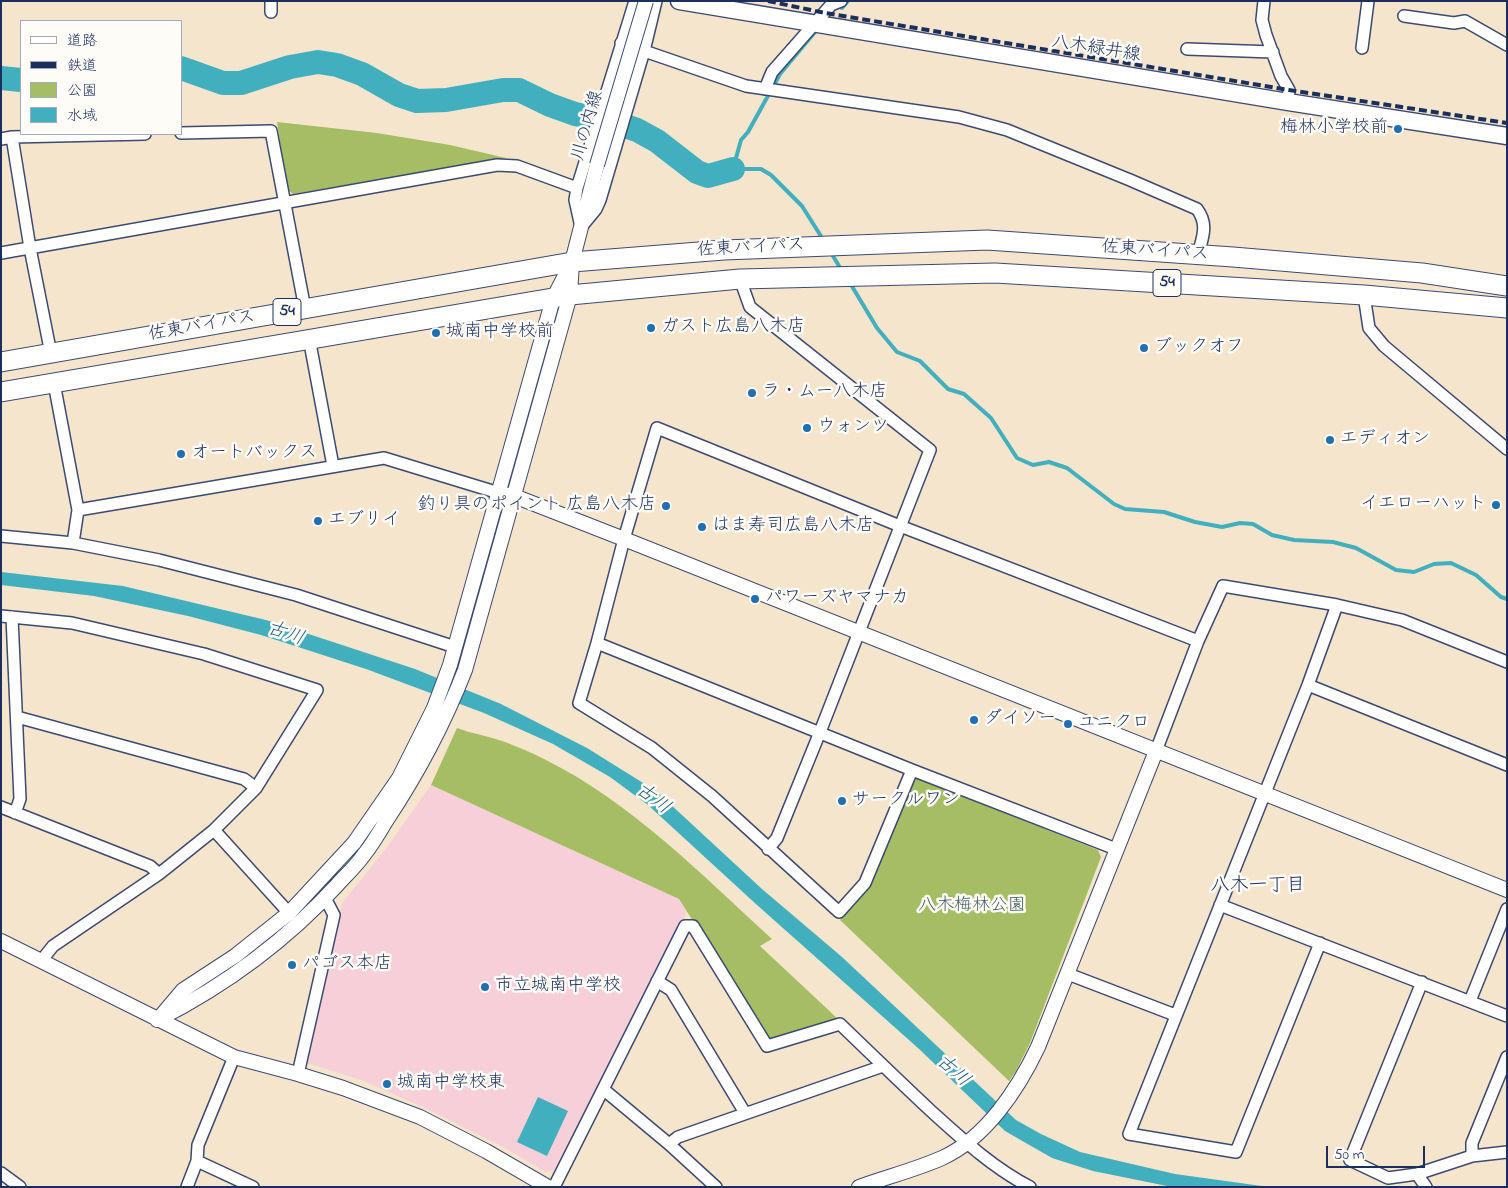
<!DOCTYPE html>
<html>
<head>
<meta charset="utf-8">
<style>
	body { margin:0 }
	#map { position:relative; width:1508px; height:1188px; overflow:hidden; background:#f5e5cd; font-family:"Indie Flower","Klee One",sans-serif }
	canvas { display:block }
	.frame { position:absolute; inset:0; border:2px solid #1b2f5e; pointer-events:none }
	.legend { position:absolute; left:20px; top:20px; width:162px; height:115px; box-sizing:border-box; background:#fdfcf7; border:1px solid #a3aaba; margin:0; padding:6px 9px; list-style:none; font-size:15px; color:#1b2f5e }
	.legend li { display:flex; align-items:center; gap:10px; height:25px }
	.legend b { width:25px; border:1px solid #a3aaba }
	.scale { position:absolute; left:1326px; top:1146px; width:99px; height:22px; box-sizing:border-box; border:2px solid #1b2f5e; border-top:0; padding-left:6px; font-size:15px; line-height:18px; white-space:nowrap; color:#1b2f5e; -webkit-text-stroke:4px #fdfcf7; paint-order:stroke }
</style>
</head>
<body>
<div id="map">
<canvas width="1508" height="1188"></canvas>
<div class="frame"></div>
<ul class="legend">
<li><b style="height:6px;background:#fff"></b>道路</li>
<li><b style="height:6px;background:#1b2f5e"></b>鉄道</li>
<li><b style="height:14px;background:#a6be63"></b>公園</li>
<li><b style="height:14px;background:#42afbf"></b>水域</li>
</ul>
<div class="scale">50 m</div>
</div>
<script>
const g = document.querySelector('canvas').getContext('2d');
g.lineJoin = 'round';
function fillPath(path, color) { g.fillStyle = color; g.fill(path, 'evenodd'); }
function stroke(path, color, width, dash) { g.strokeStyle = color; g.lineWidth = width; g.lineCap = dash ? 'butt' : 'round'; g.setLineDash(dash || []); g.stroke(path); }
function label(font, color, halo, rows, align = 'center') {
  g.font = font + ' "Indie Flower","Klee One",sans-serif'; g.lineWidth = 5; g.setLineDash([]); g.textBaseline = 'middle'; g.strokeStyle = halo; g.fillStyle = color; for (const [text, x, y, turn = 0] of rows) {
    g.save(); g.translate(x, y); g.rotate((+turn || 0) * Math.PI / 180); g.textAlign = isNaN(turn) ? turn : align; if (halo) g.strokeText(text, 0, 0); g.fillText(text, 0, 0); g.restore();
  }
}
const built = new Path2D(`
	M 431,785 L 679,899 L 687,912 L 554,1170 L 546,1172 L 505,1148 L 425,1108 L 361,1080 L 304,1062 L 342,903 L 385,850 Z`);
const green = new Path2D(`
	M 277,122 L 377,133 L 450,145 L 506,158 L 293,194 L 287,189 Z
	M 457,728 C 473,734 489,736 505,742 C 518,747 533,753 546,760 C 632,803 701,874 772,939 L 760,946 L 838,1019 L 773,1040 L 768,1039 L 679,899 L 431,785 Z
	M 918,778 L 1098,850 L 1101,857 L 1030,1043 L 1016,1071 L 1009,1081 L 840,920 L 870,885 L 914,781 Z`);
const water = new Path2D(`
	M 1,572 L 123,586 L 266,620 L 415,669 L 501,704 L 587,748 L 656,791 L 762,889 L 842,957 L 1016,1120 L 1041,1134 L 1080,1152 L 1175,1174 L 1269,1187 L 1172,1187 L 1093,1171 L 1052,1158 L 1005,1131 L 918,1048 L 757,905 L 648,805 L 610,777 L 553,744 L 484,713 L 366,669 L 261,635 L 188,616 L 94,596 L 1,585 Z
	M 538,1097 L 568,1111 L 547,1156 L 517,1142 Z`);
const stream = new Path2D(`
	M 842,8 L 848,1
	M 815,32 L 780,74 L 748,132 L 741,140 L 733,169 L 761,169 L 771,175 L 802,206 L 824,241
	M 830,251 L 842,271
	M 850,283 L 877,328 L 897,352 L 920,361 L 948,389 L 964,394 L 991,418 L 1017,458 L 1033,465 L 1049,462 L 1067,468 L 1114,504 L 1125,509 L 1164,512 L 1195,522 L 1222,527 L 1240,523 L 1253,524 L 1272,535 L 1294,540 L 1333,542 L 1356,548 L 1396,570 L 1414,572 L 1434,564 L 1451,563 L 1476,575 L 1501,597 L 1507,599`);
const river = new Path2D(`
	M 181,68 L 223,83 L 241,83 L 290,67 L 318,62 L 337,65 L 362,74 L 399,95 L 417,101 L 446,100 L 503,90 L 519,90 L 550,105 L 575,114 L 610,121 L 637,130 L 657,141 L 697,172 L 708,176 L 733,169
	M 1,78 L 21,80`);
const minor = new Path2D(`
	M 1264,1 L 1262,20 L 1266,35 L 1281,76 L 1289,90 L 1288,102
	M 271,12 L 271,1
	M 1404,16 L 1454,23 L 1465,21 L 1507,45
	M 621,43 L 746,86 L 959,117 L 1007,130 L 1130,180 L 1197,209 C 1209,225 1202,238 1198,255
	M 1362,48 L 1368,1
	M 1187,49 L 1273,52
	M 765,89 L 772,72 L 831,5 L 841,1
	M 181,133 L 271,131 L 305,309
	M 12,137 L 30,248 L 51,354
	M 1,139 L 12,137 L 145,134
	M 582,226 L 596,209 L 600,200 L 644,51 L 656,1
	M 581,227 L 575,200 L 577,188 L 635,1
	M 1,253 L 497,165 L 517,166 L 577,188
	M 740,279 L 750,307 L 930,450 L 820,732 L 777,838 L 768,849
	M 1364,295 L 1369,328 L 1384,346 L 1507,449
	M 309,338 L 333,466
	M 54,383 L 78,510 L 73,543
	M 78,510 L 384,458 L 499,493
	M 1,536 L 73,543 L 159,560 L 296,595 L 455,647
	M 1,616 L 72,623 L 204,654 L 317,690 L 256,788 L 214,830 L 159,874 L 53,946 L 41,961
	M 12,617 L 20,799 L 15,813
	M 597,643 L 912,770 L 1116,849
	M 1308,685 L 1507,765
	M 17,717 L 244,779 L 256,788
	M 1156,751 L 1198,641 L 1223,586 L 1337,605 L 1402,620 L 1507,662
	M 912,770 L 865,883 L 839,912 L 712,796 L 652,748 L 579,703 L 597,643 L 624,539 L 657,428 L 900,526 L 1198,641
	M 1,807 L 150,866 L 159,874
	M 214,830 L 289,913
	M 1220,905 L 1507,1016
	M 1320,943 L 1236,1152 L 1129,1134 L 1308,685 L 1337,605
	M 1068,974 L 1175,1015
	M 657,981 L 671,990 L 745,1113
	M 1422,982 L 1350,1160 L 1388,1178 L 1417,1174 L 1472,1156 L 1507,1152
	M 1470,1001 L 1507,909
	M 298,1074 L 334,915 L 325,898
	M 603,1089 L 669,1144 L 716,1187
	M 669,1144 L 678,1137 L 883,1066
	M 1472,1156 L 1472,1143 L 1507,1057
	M 197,1161 L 253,1187
	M 1,1173 L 20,1187
	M 1417,1174 L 1426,1187
	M 187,1187 L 197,1161 L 198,1145 L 234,1057
	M 554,1187 L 685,926 L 693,926 L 767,1046 L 840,1024 C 870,1053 900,1082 931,1111 C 962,1139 993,1168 1030,1187`);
const tertiary = new Path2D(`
	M 499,493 L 514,496 L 624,539 L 1507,890
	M 1,941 L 234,1057 L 298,1074 L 343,1088 L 420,1117 L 486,1151 L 548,1187
	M 161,1016 L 183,990 L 235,956 L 289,913 L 354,843 L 399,778 L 434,708 L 450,665 L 553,299 L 570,266
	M 157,1020 C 226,985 285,942 338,884 C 346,875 356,866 363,856 C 372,845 379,833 386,821 C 418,773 444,724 465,670 L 570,295 L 572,262 L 597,165
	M 859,1187 C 886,1177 915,1170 942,1158 C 986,1138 1018,1089 1038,1047 L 1156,751`);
const secondary = new Path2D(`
	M 679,1 L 1288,102 L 1507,136`);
const trunk = new Path2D(`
	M 1,362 L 572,262 L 724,250 L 987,240 L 1233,257 L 1422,273 L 1507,286
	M 1,392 L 570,295 L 740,279 L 995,273 L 1364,295 L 1507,308`);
const rail = new Path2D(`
	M 768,1 L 825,13 L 1289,90 L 1507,123`);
const tertiaryBridge = new Path2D(`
	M 597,165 L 646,1`);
const markers = [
	[1398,129,5,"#1f6fb2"],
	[651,328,5,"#1f6fb2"],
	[436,333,5,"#1f6fb2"],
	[1144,348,5,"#1f6fb2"],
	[752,393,5,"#1f6fb2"],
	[807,428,5,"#1f6fb2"],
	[1330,440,5,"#1f6fb2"],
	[181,454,5,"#1f6fb2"],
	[1496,505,5,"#1f6fb2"],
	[666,506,5,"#1f6fb2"],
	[318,521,5,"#1f6fb2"],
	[702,527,5,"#1f6fb2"],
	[755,599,5,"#1f6fb2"],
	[974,720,5,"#1f6fb2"],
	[1068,724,5,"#1f6fb2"],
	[842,801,5,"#1f6fb2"],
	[292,965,5,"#1f6fb2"],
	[485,987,5,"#1f6fb2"],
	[387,1084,5,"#1f6fb2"]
];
const shields = [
	[1167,283,28],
	[287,312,28]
];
const shieldNames = [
	["54",1167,283],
	["54",287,312]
];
const streetNames = [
	["八木緑井線",1096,50,9],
	["川の内線",589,126,-74],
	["佐東バイパス",751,249,-3],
	["佐東バイパス",1155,252,4],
	["佐東バイパス",202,327,-10]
];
const poiNames = [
	["梅林小学校前",1388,129,"right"],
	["ガスト広島八木店",661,328],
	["城南中学校前",446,333],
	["ブックオフ",1154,348],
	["ラ・ムー八木店",762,393],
	["ウォンツ",817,428],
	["エディオン",1340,440],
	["オートバックス",191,454],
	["イエローハット",1486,505,"right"],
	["釣り具のポイント 広島八木店",656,506,"right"],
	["エブリイ",328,521],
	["はま寿司広島八木店",712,527],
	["パワーズヤマナカ",765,599],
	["ダイソー",984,720],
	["ユニクロ",1078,724],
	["サークルワン",852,801],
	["パゴス本店",302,965],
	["市立城南中学校",495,987],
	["城南中学校東",397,1084]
];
const parkNames = [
	["八木梅林公園",972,907]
];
const waterNames = [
	["古川",285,635,19],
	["古川",652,800,37],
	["古川",952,1072,42]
];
const neighbourhoodNames = [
	["八木一丁目",1258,887]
];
fillPath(built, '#f6cfd9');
fillPath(green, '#a6be63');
fillPath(water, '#42afbf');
stroke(stream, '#42afbf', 4);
stroke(river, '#42afbf', 24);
stroke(minor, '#3c4a6f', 14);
stroke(tertiary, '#3c4a6f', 16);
stroke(secondary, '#3c4a6f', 19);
stroke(trunk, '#3c4a6f', 21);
stroke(minor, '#fff', 11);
stroke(tertiary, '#fff', 14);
stroke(secondary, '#fff', 16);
stroke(trunk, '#fff', 19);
stroke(rail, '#1b2f5e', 4, [8, 4]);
stroke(tertiaryBridge, '#3c4a6f', 16, []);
stroke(tertiaryBridge, '#fff', 14);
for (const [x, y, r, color] of markers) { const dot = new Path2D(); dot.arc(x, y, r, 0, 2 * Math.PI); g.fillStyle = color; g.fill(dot); stroke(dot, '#fdfcf7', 2); }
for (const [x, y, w] of shields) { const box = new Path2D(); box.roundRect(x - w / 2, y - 13.5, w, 27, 4); g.fillStyle = '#fdfcf7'; g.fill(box); stroke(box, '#1b2f5e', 1); }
label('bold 16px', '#1b2f5e', null, shieldNames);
label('18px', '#1b2f5e', '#fdfcf7', streetNames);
label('18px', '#1b2f5e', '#fdfcf7', poiNames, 'left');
label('18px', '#455a60', '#fdfcf7', parkNames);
label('italic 19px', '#295c80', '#fdfcf7', waterNames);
label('19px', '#1b2f5e', '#fdfcf7', neighbourhoodNames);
</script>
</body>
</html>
